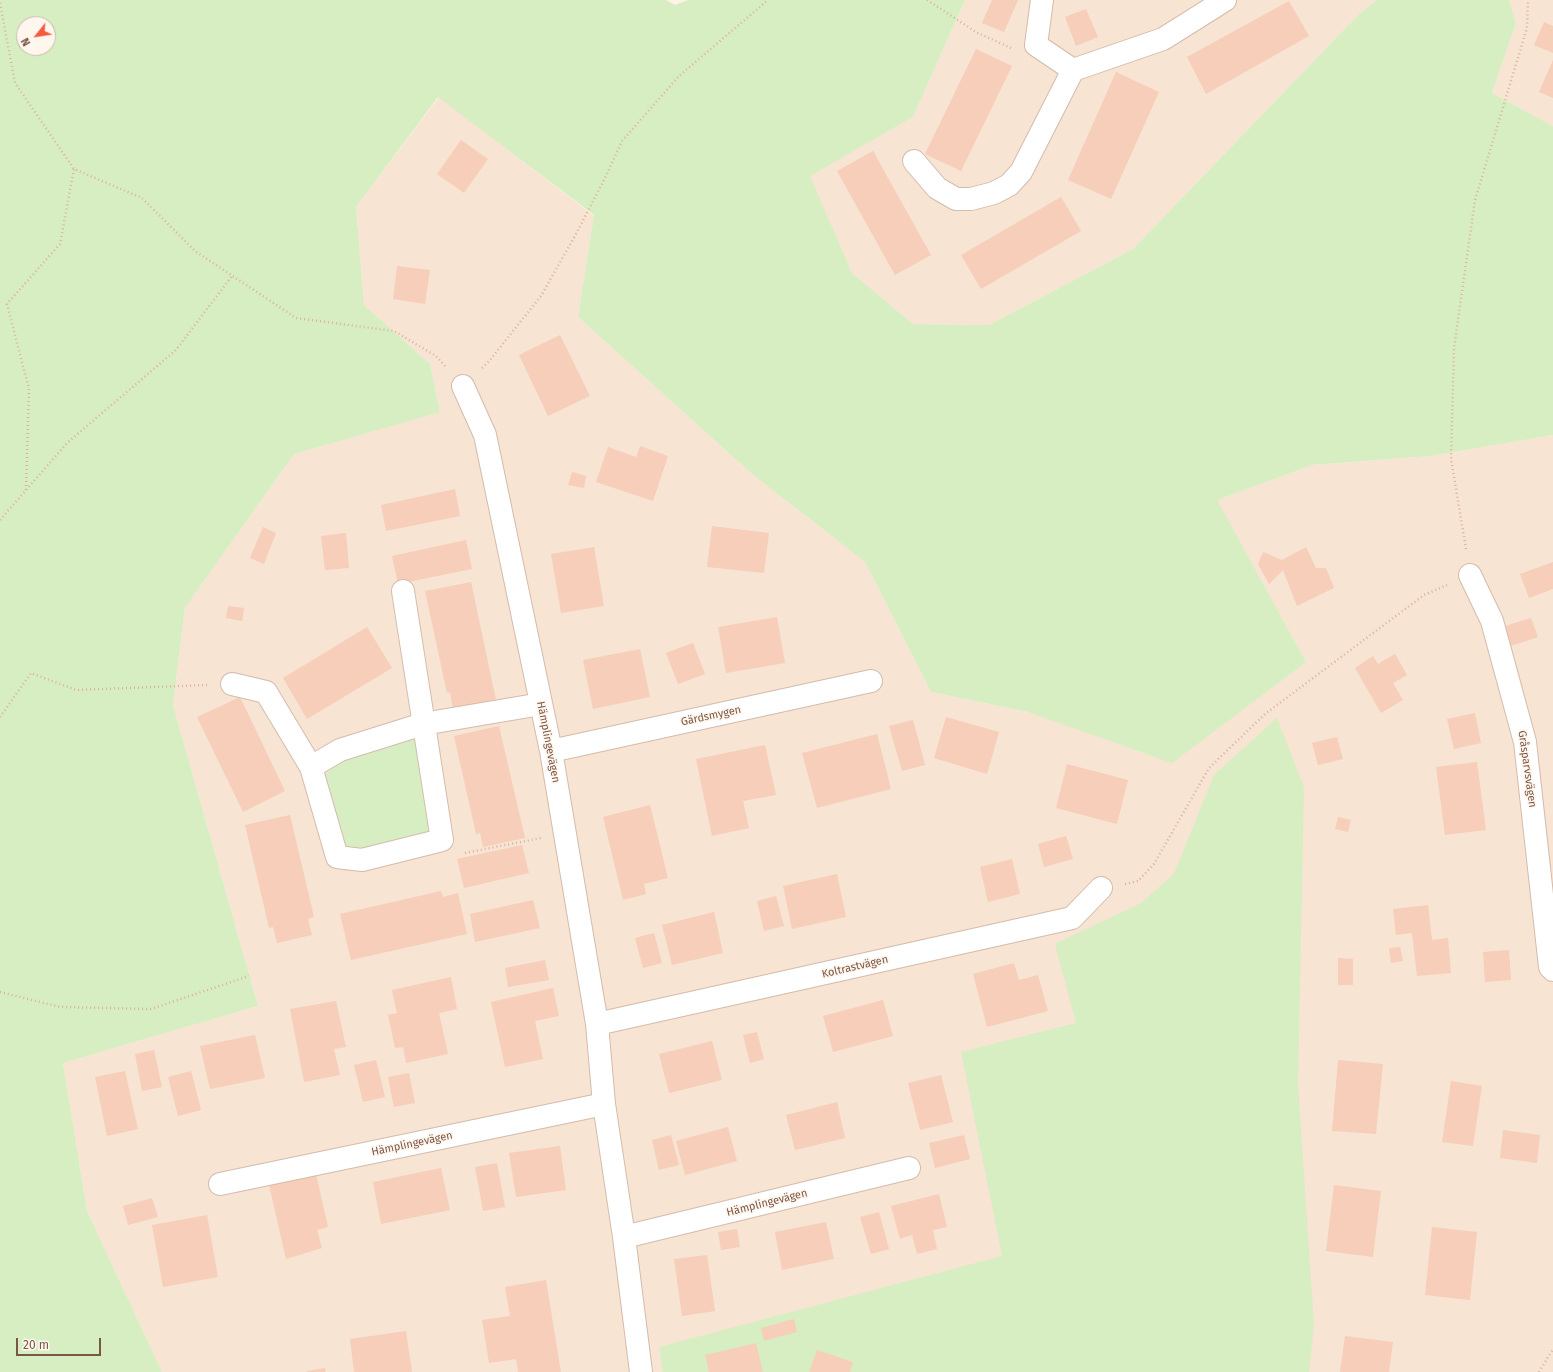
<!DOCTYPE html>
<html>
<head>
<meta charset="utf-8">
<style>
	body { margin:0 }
	#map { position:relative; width:1553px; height:1372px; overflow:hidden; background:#fef3e5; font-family:"Fira Sans",sans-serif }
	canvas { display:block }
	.north { position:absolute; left:16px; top:16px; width:40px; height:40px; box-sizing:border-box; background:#fff7ee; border:1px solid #cab7ab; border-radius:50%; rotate:240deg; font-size:11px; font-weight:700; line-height:16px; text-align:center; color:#7a5647 }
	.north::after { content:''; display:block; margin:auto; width:14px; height:18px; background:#f35c40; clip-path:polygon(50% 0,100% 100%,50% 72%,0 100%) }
	.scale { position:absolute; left:16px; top:1338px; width:85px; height:18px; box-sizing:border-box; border:2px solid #7a5647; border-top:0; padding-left:5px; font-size:12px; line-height:14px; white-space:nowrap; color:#7a5647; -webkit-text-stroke:3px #fff7ee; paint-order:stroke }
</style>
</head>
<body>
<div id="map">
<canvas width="1553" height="1372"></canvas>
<div class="north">N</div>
<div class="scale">20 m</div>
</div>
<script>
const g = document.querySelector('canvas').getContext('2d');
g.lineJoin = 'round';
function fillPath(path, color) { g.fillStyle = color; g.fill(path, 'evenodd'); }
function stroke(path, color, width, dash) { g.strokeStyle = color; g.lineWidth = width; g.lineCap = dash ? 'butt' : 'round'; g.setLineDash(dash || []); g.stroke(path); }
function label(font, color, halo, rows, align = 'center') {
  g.font = font + ' "Fira Sans",sans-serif'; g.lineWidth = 3.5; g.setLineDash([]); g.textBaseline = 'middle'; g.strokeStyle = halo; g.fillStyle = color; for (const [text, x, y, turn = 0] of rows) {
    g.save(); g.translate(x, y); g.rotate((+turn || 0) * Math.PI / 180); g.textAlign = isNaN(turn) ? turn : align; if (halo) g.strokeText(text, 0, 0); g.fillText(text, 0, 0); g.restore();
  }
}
const residential = new Path2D(`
	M 965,0 L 1377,0 L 1359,14 L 1133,249 L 989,325 L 913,324 L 852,273 L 809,176 L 913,117 Z
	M 1509,0 L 1553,0 L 1553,126 L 1492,93 L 1516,23 Z
	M 439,97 L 594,216 L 578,317 L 752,474 L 865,562 L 931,692 L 1028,712 L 1306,662 L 1216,500 L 1312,465 L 1431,456 L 1553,435 L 1553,1372 L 162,1372 L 87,1211 L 63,1063 L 258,1006 L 173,705 L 185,608 L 294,454 L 440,411 L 430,364 L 364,305 L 356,207 Z`);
const green = new Path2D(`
	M 0,0 L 666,0 L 675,5 L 688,0 L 965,0 L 913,117 L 810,176 L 852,273 L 913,324 L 989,325 L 1133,249 L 1359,14 L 1377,0 L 1509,0 L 1516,23 L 1492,93 L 1553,126 L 1553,435 L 1431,456 L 1312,465 L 1217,500 L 1306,662 L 1172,763 L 1028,712 L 931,692 L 865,562 L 752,474 L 578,317 L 594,215 L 438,97 L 356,207 L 364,305 L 430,364 L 440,412 L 294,454 L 185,608 L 173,705 L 258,1006 L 63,1063 L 87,1211 L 162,1372 L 0,1372 ZM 24,24 L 48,24 L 48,48 L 24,48 Z
	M 1277,718 L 1304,787 L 1298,1085 L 1314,1325 L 1309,1372 L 663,1372 L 659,1347 L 1002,1256 L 961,1052 L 1076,1023 L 1055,944 L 1141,903 L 1174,874 L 1214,775 Z
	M 404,737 L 413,739 L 421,751 L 433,827 L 425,837 L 364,854 L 346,848 L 326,795 L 325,774 L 342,761 Z`);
const building = new Path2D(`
	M 992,0 L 1018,0 L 1004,32 L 982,23 Z
	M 1289,1 L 1309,36 L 1206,94 L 1187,57 Z
	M 1086,9 L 1098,37 L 1076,46 L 1065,17 Z
	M 1544,22 L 1553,26 L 1553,53 L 1534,45 Z
	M 976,49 L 1012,66 L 961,171 L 925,154 Z
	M 1553,60 L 1553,98 L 1539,92 Z
	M 1116,72 L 1159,92 L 1111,199 L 1068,180 Z
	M 461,140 L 488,159 L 464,193 L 437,174 Z
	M 873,151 L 931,255 L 895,275 L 837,171 Z
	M 1061,197 L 1081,231 L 981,289 L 961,255 Z
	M 397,266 L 430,270 L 425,304 L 393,299 Z
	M 560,335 L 590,396 L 548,416 L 519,355 Z
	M 640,446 L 668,456 L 653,501 L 596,482 L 608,447 L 636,457 Z
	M 572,472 L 586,476 L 584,488 L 568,485 Z
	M 455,489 L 460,516 L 386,531 L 381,505 Z
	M 712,526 L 769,533 L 764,573 L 707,567 Z
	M 263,527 L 276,533 L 264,564 L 250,558 Z
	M 346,533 L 349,568 L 325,570 L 321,536 Z
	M 466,540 L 472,569 L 398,584 L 392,556 Z
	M 594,547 L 604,606 L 561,613 L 551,554 Z
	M 1306,547 L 1316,568 L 1326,568 L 1334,588 L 1297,606 L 1283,570 L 1269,584 L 1258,564 L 1263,552 L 1282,560 Z
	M 1553,562 L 1553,589 L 1529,598 L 1520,574 Z
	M 471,582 L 496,700 L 453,709 L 450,692 L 447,693 L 425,591 Z
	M 228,606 L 244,608 L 242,621 L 226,618 Z
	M 777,617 L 785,663 L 726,673 L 718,627 Z
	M 1531,618 L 1538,637 L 1511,646 L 1505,626 Z
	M 367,627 L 392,668 L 307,719 L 283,678 Z
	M 693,643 L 705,674 L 678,684 L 666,653 Z
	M 640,649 L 650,697 L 593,709 L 583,660 Z
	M 1395,654 L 1407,675 L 1393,683 L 1403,700 L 1381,713 L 1355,668 L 1373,656 L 1378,664 Z
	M 240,697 L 285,791 L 243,812 L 197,717 Z
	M 1475,713 L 1481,743 L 1454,749 L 1447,719 Z
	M 946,717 L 999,732 L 987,774 L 934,758 Z
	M 913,720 L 925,765 L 902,771 L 889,726 Z
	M 499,726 L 525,838 L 483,847 L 480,833 L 476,834 L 454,736 Z
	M 877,734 L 891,789 L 817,808 L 802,753 Z
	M 1337,737 L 1343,759 L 1318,765 L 1312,743 Z
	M 765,745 L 776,795 L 743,801 L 749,828 L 712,836 L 696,759 Z
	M 1477,762 L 1486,830 L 1445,835 L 1436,767 Z
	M 1067,764 L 1128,780 L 1117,824 L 1056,808 Z
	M 650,805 L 668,878 L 644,884 L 646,894 L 623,900 L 603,817 Z
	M 290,815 L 314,917 L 308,919 L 312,935 L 277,943 L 273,927 L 269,928 L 245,825 Z
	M 1338,817 L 1351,820 L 1348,832 L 1335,829 Z
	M 1066,836 L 1073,859 L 1044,867 L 1038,844 Z
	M 522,845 L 529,873 L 464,888 L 457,859 Z
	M 1012,859 L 1020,894 L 988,902 L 980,867 Z
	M 837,874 L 846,917 L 792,929 L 783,886 Z
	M 441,891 L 443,897 L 458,893 L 467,934 L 351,960 L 340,914 Z
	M 776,896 L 784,926 L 764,931 L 757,901 Z
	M 533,900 L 540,928 L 475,942 L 470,914 Z
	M 1428,905 L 1432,940 L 1448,938 L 1451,973 L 1417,976 L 1412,933 L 1396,935 L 1393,909 Z
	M 714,912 L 723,953 L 672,965 L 662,925 Z
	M 654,933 L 662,963 L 643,968 L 635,938 Z
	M 1400,947 L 1403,961 L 1391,963 L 1389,948 Z
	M 1509,950 L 1511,980 L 1485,982 L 1483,952 Z
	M 1338,958 L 1353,959 L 1353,985 L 1338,985 Z
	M 545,960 L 549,980 L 508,987 L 505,968 Z
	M 1014,963 L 1019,980 L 1038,975 L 1048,1011 L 987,1027 L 973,974 Z
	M 451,977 L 457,1009 L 439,1013 L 448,1054 L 406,1063 L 403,1047 L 395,1048 L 388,1015 L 397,1013 L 392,990 Z
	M 553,988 L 559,1016 L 535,1021 L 543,1059 L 505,1067 L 491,1002 Z
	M 883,1000 L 893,1036 L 833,1052 L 823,1016 Z
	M 336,1001 L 346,1047 L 334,1049 L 340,1075 L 304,1082 L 290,1009 Z
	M 757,1032 L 764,1059 L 750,1063 L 743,1035 Z
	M 255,1035 L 265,1078 L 210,1089 L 200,1046 Z
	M 712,1041 L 722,1080 L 669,1093 L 659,1054 Z
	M 154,1050 L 162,1087 L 142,1091 L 135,1054 Z
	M 376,1060 L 385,1097 L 363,1102 L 354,1065 Z
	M 1338,1060 L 1383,1064 L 1376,1134 L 1332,1131 Z
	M 125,1071 L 138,1129 L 107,1136 L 95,1077 Z
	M 191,1071 L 201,1110 L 178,1116 L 168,1077 Z
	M 409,1073 L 415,1103 L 394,1107 L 388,1077 Z
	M 941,1075 L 953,1122 L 920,1130 L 908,1083 Z
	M 1451,1081 L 1482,1086 L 1473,1146 L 1442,1142 Z
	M 837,1102 L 845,1138 L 795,1150 L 786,1115 Z
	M 728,1127 L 737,1161 L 685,1175 L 676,1141 Z
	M 1503,1130 L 1540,1135 L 1537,1163 L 1500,1158 Z
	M 671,1135 L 679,1165 L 659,1170 L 652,1140 Z
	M 964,1135 L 970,1159 L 935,1168 L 929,1143 Z
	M 560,1146 L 566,1190 L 516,1197 L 509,1153 Z
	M 497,1163 L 505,1207 L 483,1211 L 475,1167 Z
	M 441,1168 L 450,1210 L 381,1224 L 373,1182 Z
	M 316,1174 L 328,1227 L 317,1230 L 322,1248 L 286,1259 L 269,1185 Z
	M 1334,1185 L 1381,1191 L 1373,1257 L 1326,1251 Z
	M 939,1194 L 947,1227 L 933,1230 L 937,1249 L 917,1254 L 912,1235 L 900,1239 L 891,1206 Z
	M 152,1198 L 158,1217 L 128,1225 L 123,1206 Z
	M 879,1212 L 889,1249 L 871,1254 L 860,1217 Z
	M 207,1215 L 218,1277 L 163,1287 L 152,1225 Z
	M 826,1222 L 834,1259 L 782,1270 L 775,1232 Z
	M 1432,1227 L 1477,1232 L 1470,1300 L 1425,1295 Z
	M 737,1229 L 740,1247 L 721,1250 L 718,1232 Z
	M 707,1255 L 715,1311 L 682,1316 L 674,1259 Z
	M 546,1280 L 561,1372 L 518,1372 L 516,1359 L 489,1363 L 482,1320 L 510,1316 L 505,1287 Z
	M 794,1319 L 797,1332 L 764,1341 L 761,1328 Z
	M 406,1331 L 412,1372 L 354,1372 L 350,1339 Z
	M 1345,1336 L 1393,1342 L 1389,1372 L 1340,1372 Z
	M 756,1343 L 763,1372 L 709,1372 L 705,1355 Z
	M 817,1350 L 853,1362 L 850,1372 L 809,1372 Z
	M 325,1368 L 326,1372 L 307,1372 L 307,1371 Z`);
const path = new Path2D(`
	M 927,0 L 976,32 L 1011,48
	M 0,3 L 15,83 L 74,169 L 142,198 L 195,251 L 296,318 L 394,331 L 436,356 L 446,367
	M 482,368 L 490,360 L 541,296 L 576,234 L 604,180 L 622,141 L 679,76 L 768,0
	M 26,490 L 29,389 L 7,304 L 60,244 L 74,169
	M 0,520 L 67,443 L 176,350 L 232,276
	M 1466,549 L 1451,459 L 1454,348 L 1475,200 L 1527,28 L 1528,0
	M 0,717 L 31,673 L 76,690 L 207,685
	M 465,853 L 541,838
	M 1125,884 L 1138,881 L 1154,864 L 1209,768 L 1265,714 L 1424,595 L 1447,585
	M 0,992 L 60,1007 L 151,1009 L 249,976
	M 1539,1372 L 1553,1349`);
const minor = new Path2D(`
	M 1042,0 L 1036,45 L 1073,70
	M 914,161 L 937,188 L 956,199 L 971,199 L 994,193 L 1009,185 L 1021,172 L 1073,70 L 1163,39 L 1225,0
	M 463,386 L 485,435 L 551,751 L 597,1024 L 604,1104 L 624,1237 L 641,1372
	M 1470,575 L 1492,621 L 1525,742 L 1550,967 L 1553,970
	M 403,591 L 442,840 L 362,860 L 337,857 L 311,767 L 340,750 L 423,724 L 541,704
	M 232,684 L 266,692 L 311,767
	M 551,751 L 871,681
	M 597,1024 L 1072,918 L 1101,888
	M 220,1184 L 604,1104
	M 624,1237 L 909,1168`);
const streetNames = [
	["Gärdsmygen",711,716,-12],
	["Hämplingevägen",548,742,79],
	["Gråsparvsvägen",1527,769,82],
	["Koltrastvägen",855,967,-13],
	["Hämplingevägen",412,1144,-12],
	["Hämplingevägen",767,1203,-14]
];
fillPath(residential, '#f7e4d3');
fillPath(green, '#d7eec2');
fillPath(building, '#f6ceba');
stroke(minor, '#d4bbad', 24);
stroke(path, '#dcb19d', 2.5, [1, 3]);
stroke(minor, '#fff', 22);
label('11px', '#7a5647', '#fff7ee', streetNames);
</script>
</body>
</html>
